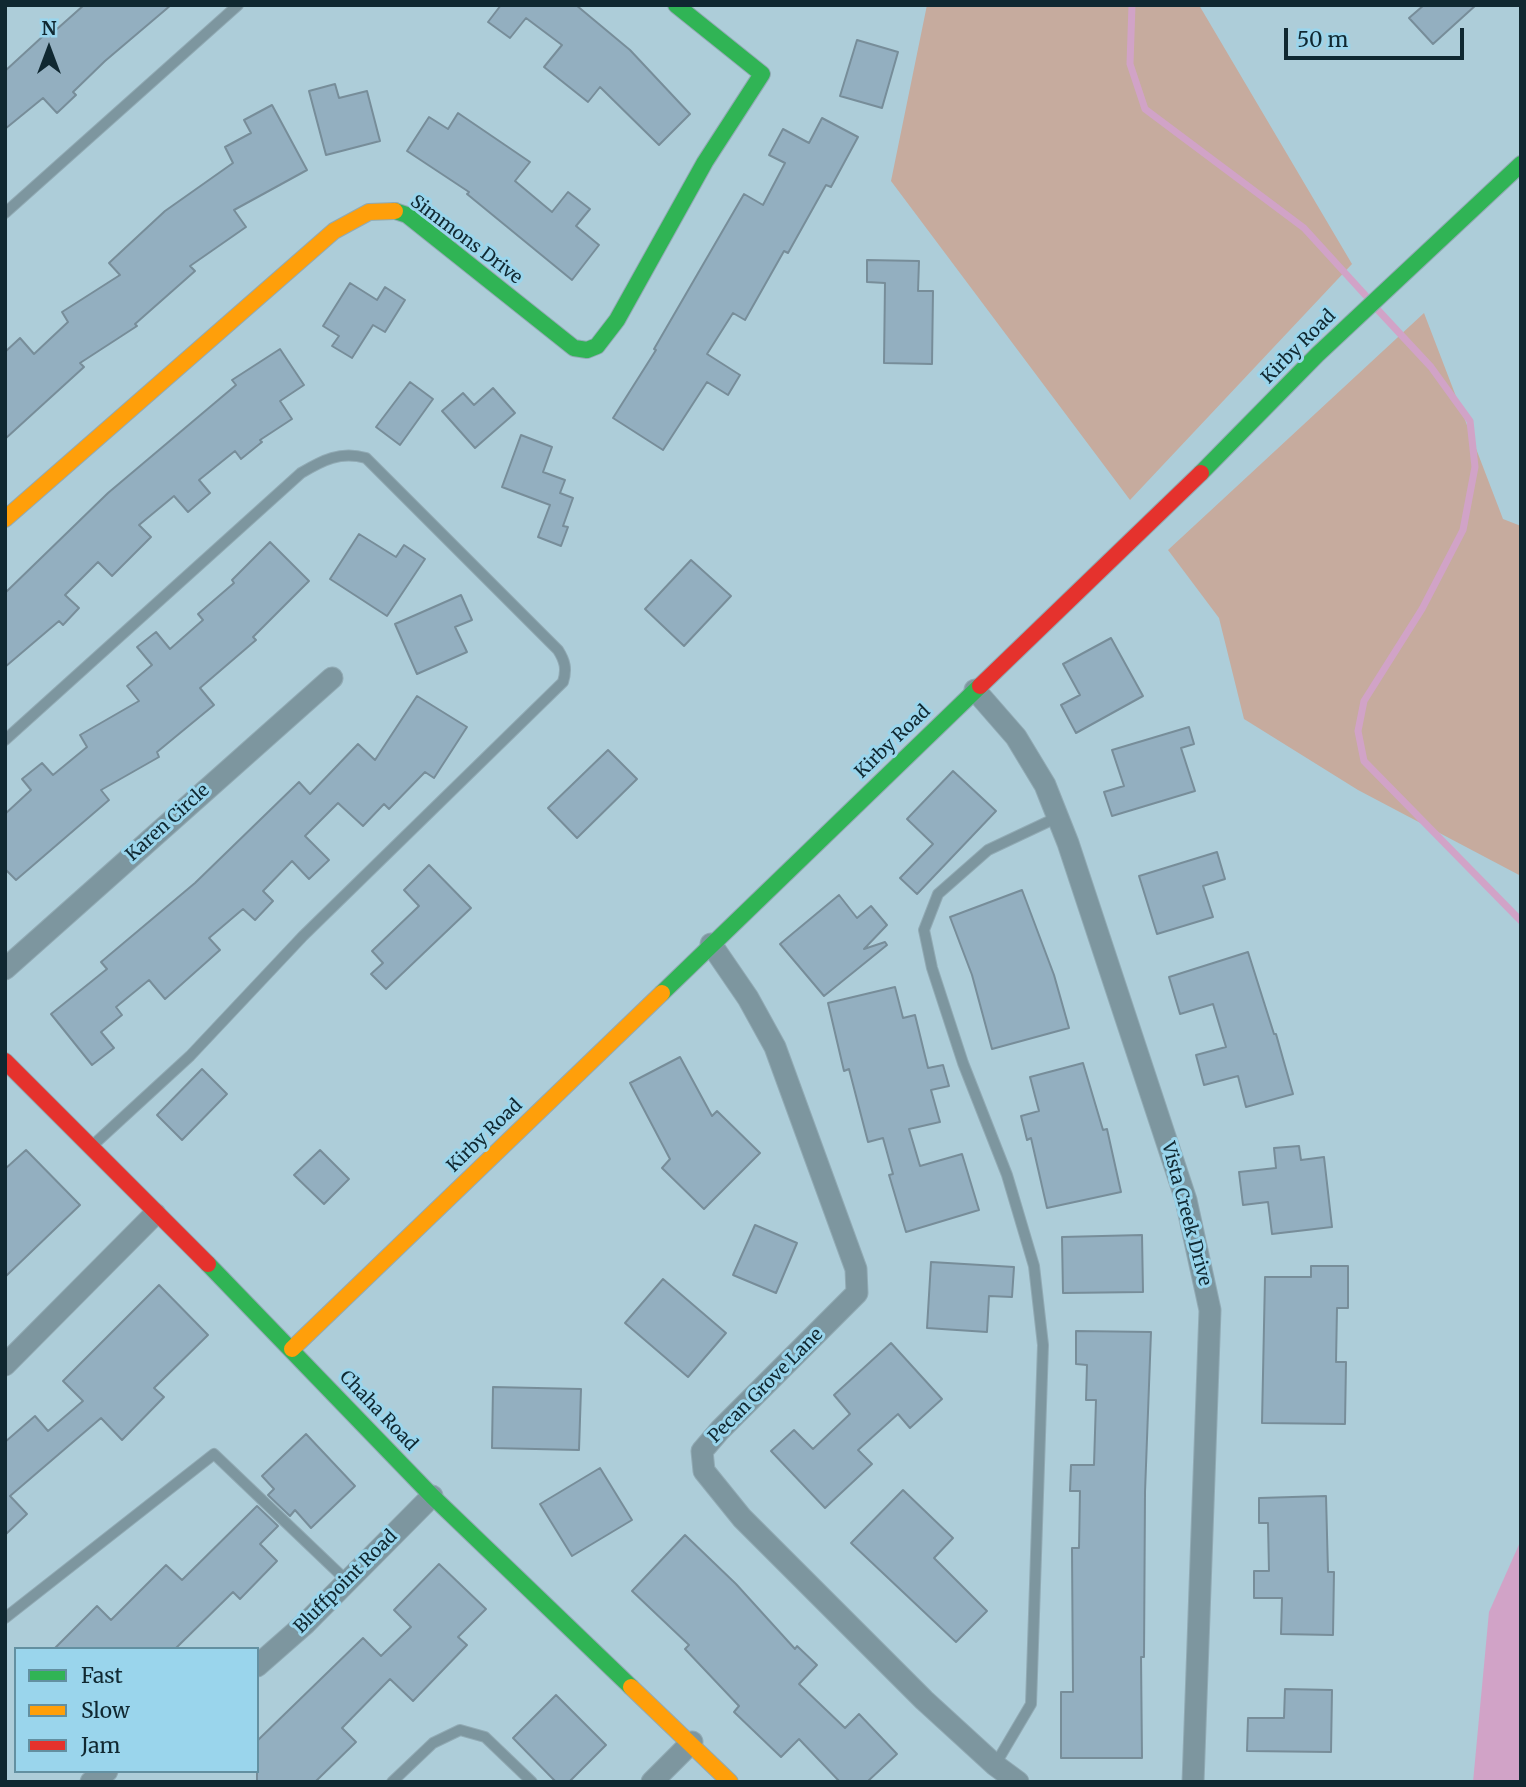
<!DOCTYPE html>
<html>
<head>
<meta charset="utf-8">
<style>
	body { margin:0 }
	#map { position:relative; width:1526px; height:1787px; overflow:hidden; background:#adcdd9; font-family:Merriweather,serif }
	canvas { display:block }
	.frame { position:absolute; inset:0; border:7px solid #102831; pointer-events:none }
	.legend { position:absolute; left:14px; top:1647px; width:245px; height:126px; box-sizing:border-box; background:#9ad5ec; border:2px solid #6390a1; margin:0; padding:9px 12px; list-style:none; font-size:21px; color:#102831 }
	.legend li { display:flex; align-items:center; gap:14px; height:35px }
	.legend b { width:35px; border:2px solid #6390a1 }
	.north { position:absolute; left:14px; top:14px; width:70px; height:70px; -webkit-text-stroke:5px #9ad5ec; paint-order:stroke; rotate:0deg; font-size:19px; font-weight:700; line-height:28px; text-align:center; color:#102831 }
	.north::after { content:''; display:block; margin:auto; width:24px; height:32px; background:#102831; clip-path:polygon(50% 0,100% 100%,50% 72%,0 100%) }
	.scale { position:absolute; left:1284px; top:28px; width:180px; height:32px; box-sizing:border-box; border:4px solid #102831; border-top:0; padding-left:9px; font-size:21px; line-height:24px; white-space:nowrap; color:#102831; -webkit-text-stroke:5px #9ad5ec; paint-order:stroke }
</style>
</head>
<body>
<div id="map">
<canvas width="1526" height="1787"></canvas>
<div class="frame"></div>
<ul class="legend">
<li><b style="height:9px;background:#30b455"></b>Fast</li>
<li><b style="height:9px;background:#ff9f0a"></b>Slow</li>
<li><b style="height:9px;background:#e5322d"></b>Jam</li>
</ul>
<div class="north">N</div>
<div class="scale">50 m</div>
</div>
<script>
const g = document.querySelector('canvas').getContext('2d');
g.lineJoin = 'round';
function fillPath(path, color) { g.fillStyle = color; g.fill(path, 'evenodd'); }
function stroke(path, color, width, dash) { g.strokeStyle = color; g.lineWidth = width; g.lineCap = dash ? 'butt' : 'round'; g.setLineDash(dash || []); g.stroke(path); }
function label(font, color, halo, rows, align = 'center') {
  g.font = font + ' Merriweather,serif'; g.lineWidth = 6; g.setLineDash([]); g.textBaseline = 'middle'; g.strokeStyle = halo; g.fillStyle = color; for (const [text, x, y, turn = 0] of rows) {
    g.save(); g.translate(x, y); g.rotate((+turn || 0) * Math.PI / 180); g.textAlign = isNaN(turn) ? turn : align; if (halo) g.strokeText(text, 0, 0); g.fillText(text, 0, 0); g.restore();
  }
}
const green = new Path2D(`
	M 927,5 L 1199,5 L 1352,264 L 1130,500 L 891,181 Z
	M 1424,313 L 1503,519 L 1521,526 L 1521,876 L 1358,790 L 1244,719 L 1219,618 L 1168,550 Z`);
const water = new Path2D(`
	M 1521,1540 L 1521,1782 L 1473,1782 L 1489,1612 Z`);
const stream = new Path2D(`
	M 1132,5 L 1130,64 L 1145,109 L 1304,228 L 1367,297
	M 1377,309 L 1431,367 L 1470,421 L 1475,467 L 1463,530 L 1422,609 L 1364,701 L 1358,731 L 1364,761 L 1521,921`);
const building = new Path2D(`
	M 84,5 L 171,5 L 105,61 L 73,92 L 76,95 L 57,113 L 43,98 L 5,129 L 5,71 L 54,26 L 57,29 Z
	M 501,5 L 576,5 L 630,50 L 690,114 L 659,145 L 600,87 L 588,102 L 544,67 L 562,45 L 526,18 L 510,38 L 488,22 Z
	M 1424,5 L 1476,5 L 1433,44 L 1409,18 Z
	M 857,40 L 898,52 L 882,108 L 840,96 Z
	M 335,84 L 339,98 L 367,91 L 380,141 L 326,155 L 309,91 Z
	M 272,105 L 307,170 L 234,210 L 246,227 L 190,266 L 195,271 L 135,324 L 137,326 L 80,363 L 84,367 L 5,439 L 5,352 L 20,338 L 34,354 L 68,322 L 62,312 L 120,275 L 109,263 L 165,211 L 233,163 L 225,147 L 251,133 L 244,120 Z
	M 458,113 L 530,162 L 515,181 L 552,212 L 568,192 L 590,209 L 576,226 L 599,245 L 572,280 L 467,194 L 469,192 L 407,151 L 429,117 L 448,129 Z
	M 822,118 L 858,137 L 831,187 L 826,185 L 788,253 L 784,251 L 745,320 L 733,313 L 707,354 L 740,375 L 728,395 L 707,382 L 663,450 L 613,418 L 656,350 L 654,349 L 744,194 L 763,205 L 785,163 L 769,155 L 783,129 L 809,143 Z
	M 867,260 L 919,261 L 918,291 L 933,291 L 932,364 L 884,363 L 885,283 L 867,282 Z
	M 350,283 L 377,300 L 385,287 L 405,300 L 385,332 L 373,325 L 352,358 L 332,346 L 339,336 L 323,326 Z
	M 280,349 L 304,385 L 280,401 L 292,419 L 260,440 L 262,442 L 241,459 L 235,451 L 199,480 L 210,493 L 188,512 L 174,496 L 139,525 L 151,537 L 112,576 L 98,562 L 65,595 L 79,608 L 63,625 L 59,621 L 5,667 L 5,593 L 108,493 L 236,385 L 232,380 Z
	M 410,382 L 433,399 L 400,445 L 376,427 Z
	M 493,388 L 515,413 L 475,448 L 442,411 L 463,393 L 474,405 Z
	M 521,435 L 552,447 L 543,472 L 565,480 L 560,493 L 573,498 L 563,526 L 568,527 L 561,546 L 538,537 L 550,505 L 502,487 Z
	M 359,534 L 396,557 L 404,545 L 425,559 L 387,616 L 330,579 Z
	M 270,542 L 309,581 L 253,637 L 256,640 L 200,688 L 214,705 L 157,752 L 159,757 L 101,790 L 109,800 L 16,880 L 5,869 L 5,814 L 31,790 L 22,779 L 42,763 L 53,775 L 87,747 L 80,735 L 139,701 L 127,686 L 152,665 L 137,647 L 156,632 L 170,649 L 203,620 L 198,614 L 234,583 L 232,580 Z
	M 691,560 L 731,596 L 684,646 L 645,609 Z
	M 461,595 L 472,620 L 455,627 L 467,652 L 417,674 L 395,624 Z
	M 1111,638 L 1143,696 L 1076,733 L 1061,705 L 1080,695 L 1063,664 Z
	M 417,696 L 467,727 L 434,778 L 425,772 L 389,809 L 384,804 L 363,826 L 338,803 L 305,836 L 329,860 L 309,879 L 292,861 L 263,891 L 273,901 L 255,920 L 243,909 L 209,938 L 220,950 L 165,999 L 149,980 L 116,1007 L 122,1015 L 101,1032 L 114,1048 L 92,1065 L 51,1014 L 107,969 L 101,962 L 195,883 L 299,782 L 310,794 L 358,744 L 375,760 Z
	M 1189,727 L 1194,744 L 1181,748 L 1195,791 L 1112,816 L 1104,792 L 1124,786 L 1112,750 Z
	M 608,750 L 637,779 L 577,838 L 548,808 Z
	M 953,771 L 996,811 L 917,894 L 900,878 L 933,844 L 907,819 Z
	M 1217,852 L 1225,879 L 1203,886 L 1213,917 L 1157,934 L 1139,876 Z
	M 429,865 L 471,908 L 386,989 L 371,974 L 383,963 L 372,951 L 419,906 L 404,890 Z
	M 1022,890 L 1054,975 L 1069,1028 L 992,1049 L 972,975 L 950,917 Z
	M 839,895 L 857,918 L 871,906 L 887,925 L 864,949 L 885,942 L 887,945 L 824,996 L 780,944 Z
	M 1248,952 L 1274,1034 L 1276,1034 L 1293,1094 L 1246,1107 L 1238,1076 L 1204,1085 L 1196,1055 L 1226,1047 L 1213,1004 L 1180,1014 L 1169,977 Z
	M 895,987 L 903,1018 L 915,1015 L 928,1068 L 943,1065 L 949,1086 L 931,1090 L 940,1122 L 909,1129 L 920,1166 L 962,1154 L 979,1210 L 906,1232 L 889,1175 L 893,1174 L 883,1138 L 868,1142 L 849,1069 L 844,1071 L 828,1003 Z
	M 680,1057 L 712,1116 L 717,1111 L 760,1153 L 704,1209 L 662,1168 L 670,1159 L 630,1083 Z
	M 1083,1063 L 1103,1130 L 1107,1129 L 1121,1192 L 1047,1208 L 1031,1138 L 1027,1140 L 1021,1116 L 1039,1111 L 1030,1077 Z
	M 202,1069 L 227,1094 L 182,1140 L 157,1115 Z
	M 1299,1146 L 1301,1160 L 1324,1157 L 1332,1227 L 1272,1234 L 1268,1202 L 1243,1205 L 1239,1172 L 1276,1168 L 1274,1148 Z
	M 26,1150 L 80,1205 L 5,1277 L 5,1169 Z
	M 320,1150 L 349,1179 L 324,1204 L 294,1175 Z
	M 755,1225 L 797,1243 L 776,1293 L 733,1275 Z
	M 1142,1235 L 1143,1292 L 1063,1293 L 1062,1237 Z
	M 931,1262 L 1014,1267 L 1012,1297 L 989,1296 L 987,1332 L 927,1328 Z
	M 1311,1266 L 1348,1266 L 1348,1308 L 1337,1308 L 1336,1362 L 1346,1362 L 1345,1424 L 1262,1423 L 1265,1277 L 1311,1277 Z
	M 663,1279 L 726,1333 L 688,1377 L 625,1323 Z
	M 159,1285 L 208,1335 L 154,1388 L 164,1397 L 122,1440 L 101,1418 L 10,1496 L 27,1514 L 5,1535 L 5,1442 L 35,1416 L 48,1431 L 83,1401 L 63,1381 Z
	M 1076,1331 L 1151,1332 L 1145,1492 L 1144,1657 L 1141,1657 L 1142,1758 L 1061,1758 L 1061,1692 L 1073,1692 L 1072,1548 L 1079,1548 L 1080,1491 L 1070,1491 L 1071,1465 L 1094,1465 L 1096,1400 L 1086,1400 L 1087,1365 L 1076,1364 Z
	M 891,1343 L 942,1399 L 910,1428 L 898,1414 L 858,1450 L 872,1464 L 825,1508 L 771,1451 L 794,1430 L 813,1449 L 850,1414 L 834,1395 Z
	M 493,1387 L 581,1389 L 579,1450 L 492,1448 Z
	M 306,1434 L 355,1486 L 311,1528 L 295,1510 L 290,1516 L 268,1495 L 274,1489 L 262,1476 Z
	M 600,1468 L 632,1520 L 572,1556 L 540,1504 Z
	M 903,1490 L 953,1538 L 934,1558 L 987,1611 L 956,1642 L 851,1543 Z
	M 1326,1496 L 1328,1572 L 1334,1572 L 1333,1635 L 1281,1634 L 1282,1598 L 1254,1598 L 1254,1571 L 1269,1571 L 1268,1523 L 1259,1523 L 1259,1498 Z
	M 257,1506 L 278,1526 L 260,1544 L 277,1561 L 240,1599 L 233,1592 L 175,1649 L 54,1649 L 97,1606 L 111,1620 L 166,1565 L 182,1580 Z
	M 685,1535 L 736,1584 L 795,1649 L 797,1646 L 817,1665 L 799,1684 L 845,1728 L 859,1714 L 897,1754 L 867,1782 L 840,1782 L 799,1739 L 781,1757 L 734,1712 L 739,1706 L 685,1649 L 689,1645 L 632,1591 Z
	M 439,1564 L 486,1609 L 458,1637 L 467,1645 L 413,1701 L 390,1679 L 342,1728 L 356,1742 L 315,1782 L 257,1782 L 257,1741 L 363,1638 L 381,1656 L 411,1627 L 394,1610 Z
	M 1285,1689 L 1332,1690 L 1331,1752 L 1247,1751 L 1248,1718 L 1284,1718 Z
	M 556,1695 L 606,1745 L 569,1782 L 556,1782 L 513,1738 Z`);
const lane = new Path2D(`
	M 5,213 L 238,5
	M 5,740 L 301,473 C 323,460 340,451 366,458 L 558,650 C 565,661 567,669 563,682 L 303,936 L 190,1056 L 92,1146
	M 5,1618 L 214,1454 L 347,1581
	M 995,1765 L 1031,1704 L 1043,1345 L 1034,1266 L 1007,1175 L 963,1063 L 932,968 L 924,930 L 938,894 L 988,850 L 1058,817
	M 392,1782 L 433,1743 L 460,1730 L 485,1737 L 532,1782`);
const street = new Path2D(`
	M 975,690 L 1016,737 L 1045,785 L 1068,843 L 1186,1200 L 1210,1310 L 1193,1782
	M 711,944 L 748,998 L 775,1047 L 856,1269 L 857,1293 L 720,1430 L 702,1451 L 704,1471 L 742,1518 L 924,1700 L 995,1765 L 1018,1782
	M 5,969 L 332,678
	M 5,1365 L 155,1214
	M 257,1666 L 306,1623 L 432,1496
	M 91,1782 L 107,1771
	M 652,1782 L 692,1742`);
const fast = new Path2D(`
	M 395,211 L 407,215 L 574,348 L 587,350 L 597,346 L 617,320 L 705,162 L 762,74 L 676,5
	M 1201,473 L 1317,355 L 1521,164
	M 662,993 L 980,686
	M 208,1264 L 432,1496 L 631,1687`);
const slow = new Path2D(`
	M 5,519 L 334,231 L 369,212 L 395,211
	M 292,1349 L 662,993
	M 631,1687 L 730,1782`);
const jam = new Path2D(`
	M 980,686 L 1201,473
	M 5,1061 L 208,1264`);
const streetNames = [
	["Simmons Drive",466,240,37],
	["Kirby Road",1299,347,-45],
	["Kirby Road",893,742,-44],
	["Karen Circle",168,823,-42],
	["Kirby Road",485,1136,-44],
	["Vista Creek Drive",1186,1214,75],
	["Pecan Grove Lane",766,1386,-45],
	["Chaha Road",378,1411,46],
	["Bluffpoint Road",346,1582,-45]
];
fillPath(green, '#c6ab9e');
fillPath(water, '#d1a3c7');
stroke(stream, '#d1a3c7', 7);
fillPath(building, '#93afc0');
stroke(building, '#778d99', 2);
stroke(lane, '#91aab4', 12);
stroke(street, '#91aab4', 23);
stroke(fast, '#91aab4', 18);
stroke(slow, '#91aab4', 18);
stroke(jam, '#91aab4', 18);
stroke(lane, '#7d969f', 10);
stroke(street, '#7d969f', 21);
stroke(fast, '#30b455', 16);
stroke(slow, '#ff9f0a', 16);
stroke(jam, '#e5322d', 16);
label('18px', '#102831', '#9ad5ec', streetNames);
</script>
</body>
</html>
